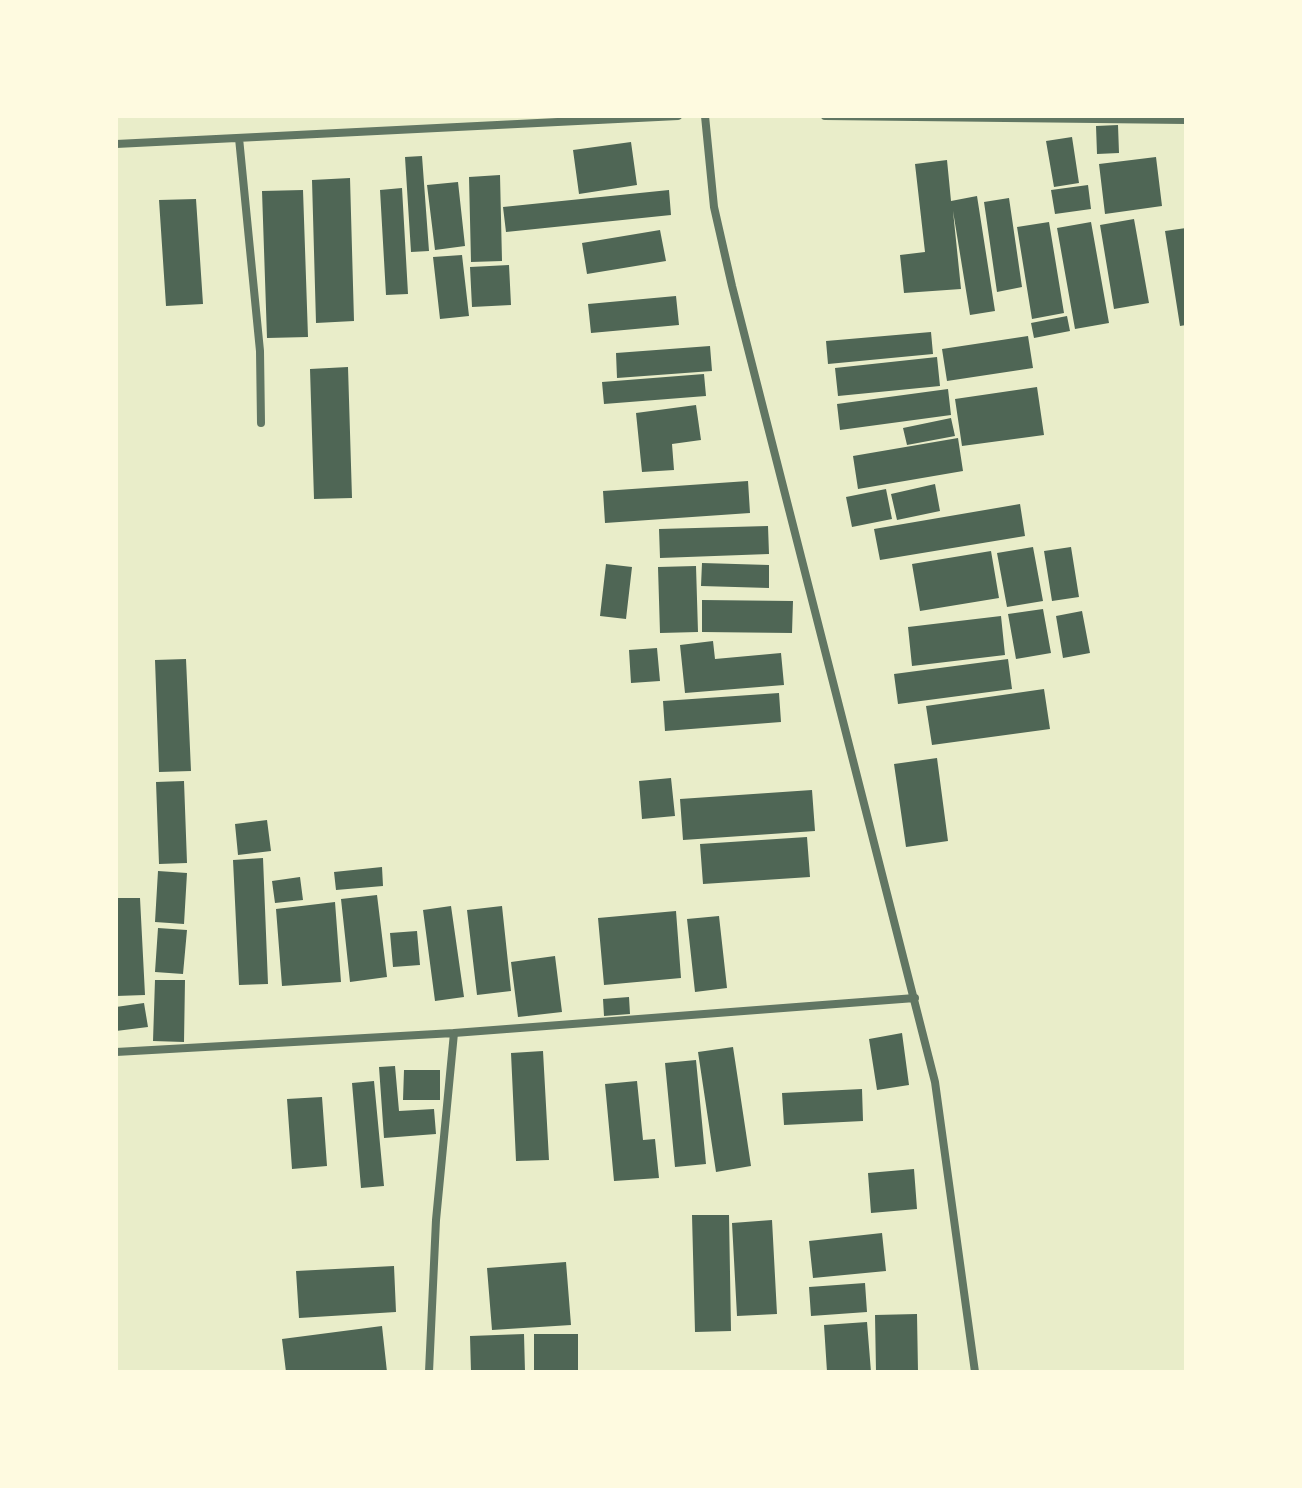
<!DOCTYPE html>
<html>
<head>
<meta charset="utf-8">
<style>
	body { margin:0 }
	#map { position:relative; width:1302px; height:1488px; overflow:hidden; background:#e9edc9; font-family:Rubik,sans-serif }
	canvas { display:block }
	.frame { position:absolute; inset:0; border:118px solid #fefae0; pointer-events:none }
</style>
</head>
<body>
<div id="map">
<canvas width="1302" height="1488"></canvas>
<div class="frame"></div>
</div>
<script>
const g = document.querySelector('canvas').getContext('2d');
g.lineJoin = 'round';
function fillPath(path, color) { g.fillStyle = color; g.fill(path, 'evenodd'); }
function stroke(path, color, width, dash) { g.strokeStyle = color; g.lineWidth = width; g.lineCap = dash ? 'butt' : 'round'; g.setLineDash(dash || []); g.stroke(path); }
const building = new Path2D(`
	M 1118,125 L 1119,153 L 1097,154 L 1096,126 Z
	M 1072,137 L 1079,183 L 1054,187 L 1046,141 Z
	M 631,142 L 637,185 L 579,194 L 573,150 Z
	M 422,156 L 429,251 L 411,252 L 405,157 Z
	M 1156,157 L 1162,206 L 1105,214 L 1099,164 Z
	M 947,160 L 951,201 L 977,196 L 995,311 L 970,315 L 953,211 L 961,289 L 904,293 L 900,255 L 925,252 L 915,164 Z
	M 500,175 L 502,261 L 471,262 L 469,177 Z
	M 350,178 L 354,321 L 316,323 L 312,180 Z
	M 458,182 L 465,246 L 435,250 L 427,185 Z
	M 1088,185 L 1091,209 L 1055,214 L 1051,190 Z
	M 402,188 L 408,294 L 386,295 L 380,190 Z
	M 303,190 L 308,337 L 267,338 L 262,191 Z
	M 669,190 L 671,215 L 506,232 L 503,207 Z
	M 1009,198 L 1022,287 L 997,292 L 984,202 Z
	M 196,199 L 203,304 L 166,306 L 159,200 Z
	M 1134,219 L 1149,303 L 1114,309 L 1100,225 Z
	M 1049,222 L 1064,313 L 1032,319 L 1017,227 Z
	M 1091,222 L 1109,323 L 1075,329 L 1057,228 Z
	M 1186,228 L 1186,325 L 1180,326 L 1165,231 Z
	M 660,230 L 666,261 L 587,274 L 582,243 Z
	M 462,255 L 469,316 L 440,319 L 433,257 Z
	M 509,265 L 511,305 L 472,307 L 470,267 Z
	M 676,296 L 679,325 L 591,333 L 588,304 Z
	M 1067,316 L 1070,331 L 1034,338 L 1031,323 Z
	M 931,332 L 933,354 L 828,364 L 826,341 Z
	M 1028,336 L 1033,368 L 947,381 L 942,349 Z
	M 710,346 L 712,371 L 617,378 L 616,353 Z
	M 937,357 L 940,386 L 838,396 L 835,368 Z
	M 348,367 L 352,498 L 314,499 L 310,369 Z
	M 704,374 L 706,396 L 604,404 L 602,382 Z
	M 1037,387 L 1044,435 L 962,446 L 955,399 Z
	M 948,389 L 951,415 L 840,430 L 837,404 Z
	M 696,405 L 701,440 L 672,444 L 674,470 L 642,472 L 636,413 Z
	M 951,418 L 955,436 L 907,445 L 903,428 Z
	M 958,438 L 963,471 L 858,489 L 853,456 Z
	M 748,481 L 750,513 L 605,523 L 603,491 Z
	M 935,484 L 940,511 L 897,520 L 891,494 Z
	M 886,489 L 892,519 L 852,527 L 846,497 Z
	M 1020,504 L 1025,536 L 880,560 L 874,529 Z
	M 768,526 L 769,554 L 660,558 L 659,529 Z
	M 1033,547 L 1043,601 L 1007,607 L 997,553 Z
	M 1071,547 L 1079,597 L 1052,601 L 1044,551 Z
	M 991,551 L 999,598 L 920,611 L 912,564 Z
	M 702,563 L 769,565 L 769,588 L 701,586 Z
	M 606,564 L 632,567 L 626,619 L 600,616 Z
	M 696,566 L 698,632 L 660,633 L 658,567 Z
	M 702,600 L 793,601 L 792,633 L 702,632 Z
	M 1043,609 L 1051,653 L 1016,659 L 1008,614 Z
	M 1082,611 L 1090,653 L 1063,658 L 1056,616 Z
	M 1001,616 L 1005,655 L 912,666 L 908,627 Z
	M 713,641 L 715,659 L 781,653 L 784,685 L 685,693 L 680,645 Z
	M 657,648 L 660,681 L 631,683 L 629,650 Z
	M 186,659 L 191,771 L 159,772 L 155,660 Z
	M 1008,659 L 1012,689 L 898,704 L 894,674 Z
	M 1044,689 L 1050,729 L 932,745 L 926,706 Z
	M 779,693 L 781,722 L 665,731 L 663,701 Z
	M 937,758 L 948,841 L 906,847 L 894,764 Z
	M 671,778 L 675,816 L 642,819 L 639,781 Z
	M 184,781 L 187,863 L 159,864 L 156,782 Z
	M 812,790 L 815,831 L 683,840 L 680,799 Z
	M 267,820 L 271,851 L 238,855 L 235,824 Z
	M 807,837 L 810,877 L 703,884 L 700,844 Z
	M 263,858 L 268,984 L 239,985 L 233,860 Z
	M 382,867 L 383,886 L 336,890 L 334,872 Z
	M 158,871 L 187,873 L 184,924 L 155,922 Z
	M 300,877 L 303,900 L 275,903 L 272,881 Z
	M 377,895 L 387,977 L 350,982 L 341,899 Z
	M 116,898 L 140,898 L 145,995 L 116,996 Z
	M 335,902 L 341,982 L 282,986 L 276,909 Z
	M 451,906 L 464,997 L 435,1001 L 423,910 Z
	M 502,906 L 511,991 L 477,995 L 467,910 Z
	M 676,911 L 681,978 L 604,985 L 598,918 Z
	M 719,916 L 727,988 L 695,992 L 687,919 Z
	M 158,928 L 187,930 L 183,974 L 155,972 Z
	M 417,931 L 420,965 L 393,967 L 390,933 Z
	M 555,956 L 562,1012 L 518,1017 L 511,962 Z
	M 155,980 L 185,980 L 184,1042 L 153,1041 Z
	M 629,997 L 630,1014 L 604,1016 L 603,999 Z
	M 144,1003 L 148,1027 L 116,1031 L 116,1007 Z
	M 902,1033 L 909,1085 L 877,1090 L 869,1039 Z
	M 733,1047 L 751,1166 L 716,1172 L 698,1052 Z
	M 543,1051 L 549,1160 L 516,1161 L 511,1053 Z
	M 696,1060 L 706,1164 L 675,1167 L 665,1063 Z
	M 395,1066 L 399,1111 L 434,1109 L 436,1134 L 384,1138 L 379,1067 Z
	M 404,1070 L 440,1070 L 440,1100 L 403,1100 Z
	M 374,1081 L 384,1186 L 361,1188 L 352,1083 Z
	M 637,1081 L 643,1140 L 655,1139 L 659,1178 L 614,1181 L 605,1084 Z
	M 862,1089 L 863,1121 L 784,1125 L 782,1093 Z
	M 322,1097 L 327,1166 L 292,1169 L 287,1099 Z
	M 914,1169 L 917,1209 L 871,1213 L 868,1173 Z
	M 692,1215 L 729,1215 L 731,1331 L 695,1332 Z
	M 772,1220 L 777,1314 L 737,1316 L 732,1223 Z
	M 882,1233 L 886,1271 L 813,1278 L 809,1241 Z
	M 566,1262 L 571,1325 L 492,1330 L 487,1268 Z
	M 394,1266 L 396,1312 L 299,1318 L 296,1271 Z
	M 865,1283 L 867,1312 L 811,1316 L 809,1287 Z
	M 917,1314 L 918,1372 L 876,1372 L 875,1315 Z
	M 867,1322 L 871,1372 L 827,1372 L 824,1325 Z
	M 382,1326 L 387,1372 L 286,1372 L 282,1339 Z
	M 524,1334 L 525,1372 L 471,1372 L 470,1336 Z
	M 534,1334 L 578,1334 L 578,1372 L 534,1372 Z`);
const minor = new Path2D(`
	M 705,116 L 714,207 L 732,286 L 935,1082 L 975,1372
	M 825,116 L 1186,120
	M 239,138 L 260,351 L 261,423
	M 116,144 L 678,116
	M 116,1052 L 454,1033 L 915,998
	M 429,1372 L 436,1220 L 454,1033`);
fillPath(building, '#4f6655');
stroke(minor, '#617663', 8);
</script>
</body>
</html>
